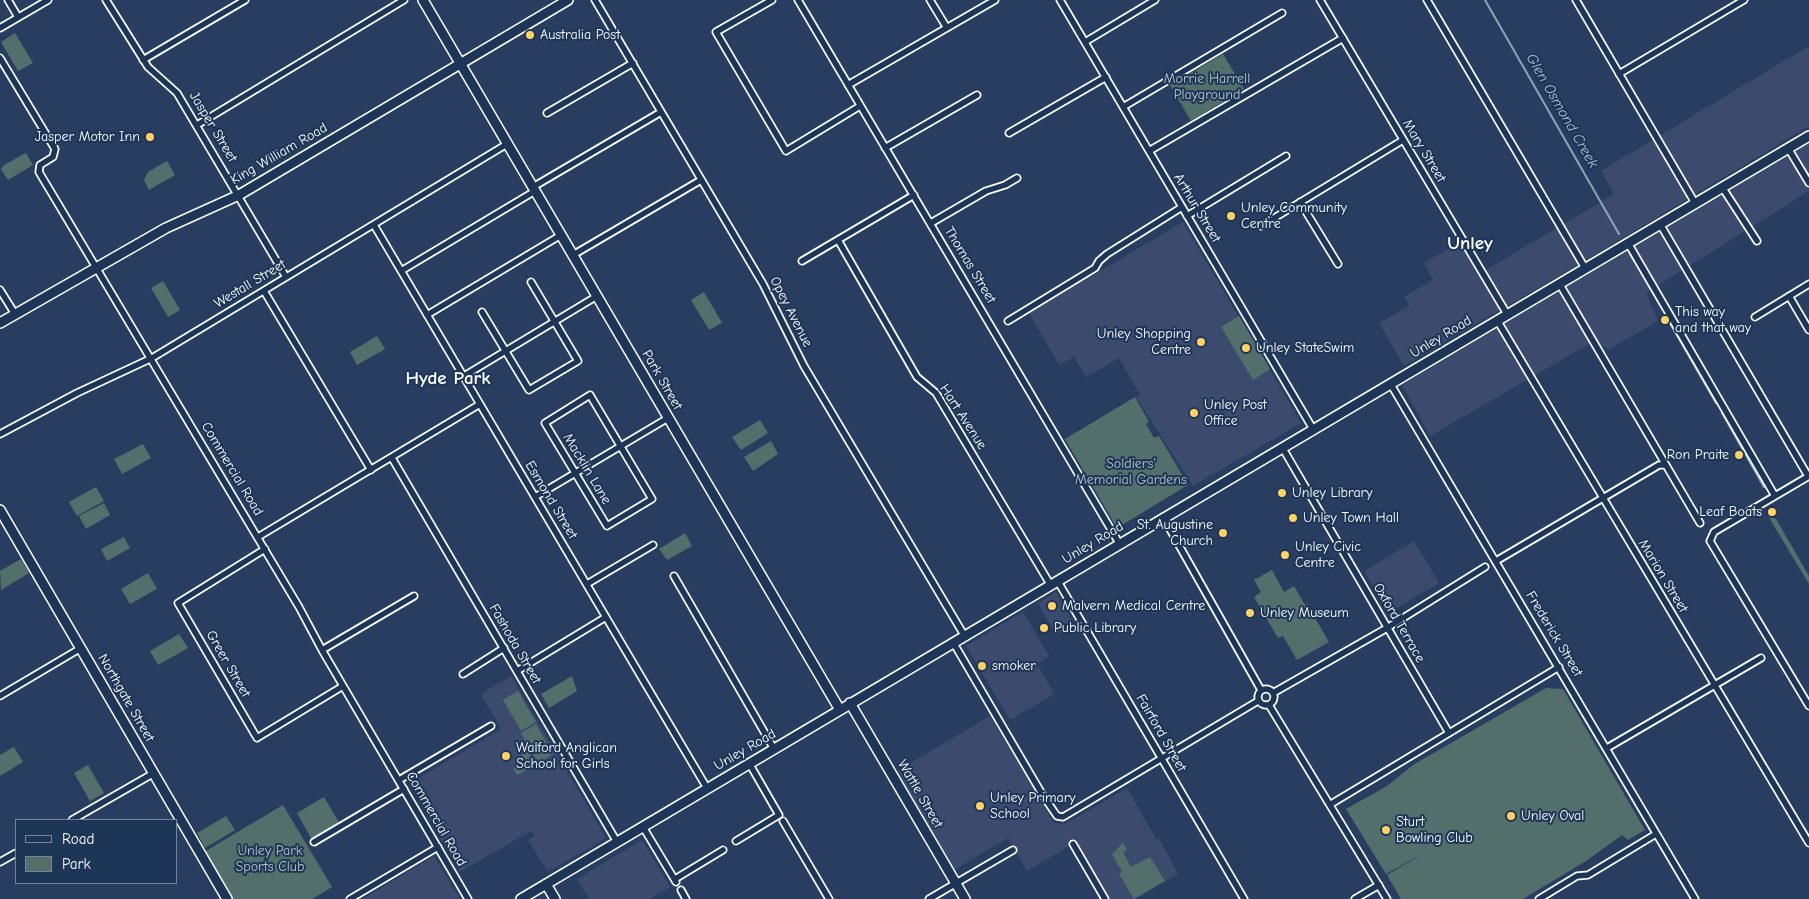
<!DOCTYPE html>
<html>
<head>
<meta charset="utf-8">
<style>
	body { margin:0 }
	#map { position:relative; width:1809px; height:899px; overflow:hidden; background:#293d60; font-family:"Comic Neue",sans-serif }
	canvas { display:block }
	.legend { position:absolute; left:15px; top:819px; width:162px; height:65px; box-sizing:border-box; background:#1d3557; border:1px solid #77869a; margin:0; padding:6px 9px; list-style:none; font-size:15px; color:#fff }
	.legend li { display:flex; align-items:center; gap:10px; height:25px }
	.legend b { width:25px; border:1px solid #77869a }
</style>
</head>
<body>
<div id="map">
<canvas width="1809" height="899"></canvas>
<ul class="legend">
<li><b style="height:6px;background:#1d3557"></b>Road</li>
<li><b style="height:14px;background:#536f6c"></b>Park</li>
</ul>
</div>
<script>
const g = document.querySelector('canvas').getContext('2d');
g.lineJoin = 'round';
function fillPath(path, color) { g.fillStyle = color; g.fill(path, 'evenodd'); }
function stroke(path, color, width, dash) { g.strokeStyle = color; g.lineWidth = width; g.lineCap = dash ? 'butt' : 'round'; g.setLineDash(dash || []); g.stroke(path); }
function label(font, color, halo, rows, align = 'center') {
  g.font = font + ' "Comic Neue",sans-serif'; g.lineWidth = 4; g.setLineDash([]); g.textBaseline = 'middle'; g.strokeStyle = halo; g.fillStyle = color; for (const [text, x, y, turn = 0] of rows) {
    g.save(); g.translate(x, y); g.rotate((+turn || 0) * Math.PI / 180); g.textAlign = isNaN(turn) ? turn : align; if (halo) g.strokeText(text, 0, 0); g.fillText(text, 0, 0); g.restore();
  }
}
const built = new Path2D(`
	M 1809,46 L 1809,126 L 1576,266 L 1404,366 L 1379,323 L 1409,306 L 1404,297 L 1433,280 L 1424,263 L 1460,242 L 1479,274 L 1614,194 L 1601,171 Z
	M 1809,142 L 1809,191 L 1646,293 L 1658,321 L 1610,349 L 1591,343 L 1430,436 L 1402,385 Z
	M 1183,222 L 1301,423 L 1193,486 L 1136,397 L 1140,395 L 1119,358 L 1086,377 L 1074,357 L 1059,365 L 1029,313 Z
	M 1414,541 L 1439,583 L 1389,613 L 1364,571 Z
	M 1056,592 L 1074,624 L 1056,635 L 1038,603 Z
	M 1023,612 L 1049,656 L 1037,664 L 1054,694 L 1010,720 L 966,646 Z
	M 511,676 L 606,838 L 548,872 L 528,840 L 535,836 L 531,831 L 460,872 L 409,784 L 501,729 L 481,694 Z
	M 990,716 L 1054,823 L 1065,824 L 1127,788 L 1156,839 L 1159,838 L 1178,874 L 1134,899 L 1110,899 L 1076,842 L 1027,871 L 1008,838 L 954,870 L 897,771 Z
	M 640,841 L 644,843 L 670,887 L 650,899 L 589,899 L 577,879 Z
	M 434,856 L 460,899 L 363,899 Z`);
const green = new Path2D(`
	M 15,33 L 33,63 L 18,71 L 1,42 Z
	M 1223,54 L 1244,89 L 1191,121 L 1170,85 Z
	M 26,153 L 33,165 L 8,180 L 1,169 L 4,165 Z
	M 167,161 L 175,175 L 149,190 L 144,180 L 148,172 Z
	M 163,281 L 180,310 L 168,317 L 151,288 Z
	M 704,292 L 722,323 L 709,330 L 691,300 Z
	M 1239,316 L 1270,369 L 1253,380 L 1221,327 Z
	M 377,336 L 385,349 L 357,365 L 350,352 Z
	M 1135,397 L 1149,422 L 1146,424 L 1154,438 L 1159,436 L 1188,485 L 1117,528 L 1065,439 Z
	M 760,420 L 768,433 L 741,450 L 732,437 Z
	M 771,441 L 778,454 L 753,471 L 744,457 Z
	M 143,444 L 151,458 L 122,474 L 114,459 Z
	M 96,487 L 104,501 L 77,516 L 69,502 Z
	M 104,503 L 110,515 L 86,529 L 79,516 Z
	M 1768,516 L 1776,519 L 1809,576 L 1809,584 Z
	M 685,533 L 692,546 L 667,560 L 659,549 Z
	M 124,537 L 130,548 L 107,561 L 101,549 Z
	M 21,559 L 29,573 L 1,590 L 0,571 Z
	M 1272,570 L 1284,592 L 1294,586 L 1305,605 L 1307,604 L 1329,642 L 1297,660 L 1283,636 L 1278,638 L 1254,597 L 1261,592 L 1254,580 Z
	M 148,573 L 157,589 L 130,604 L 121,589 Z
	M 179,634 L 188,648 L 158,665 L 150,651 Z
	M 572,676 L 577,691 L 549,708 L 541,694 Z
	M 1546,688 L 1563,689 L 1645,830 L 1628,840 L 1622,835 L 1586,861 L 1523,899 L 1401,899 L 1387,875 L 1424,853 L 1386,874 L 1346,809 L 1387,786 L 1413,765 Z
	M 518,691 L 536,722 L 521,731 L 503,700 Z
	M 536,724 L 553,754 L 538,763 L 521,733 Z
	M 14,747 L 23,762 L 0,776 L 0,755 Z
	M 528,751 L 536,765 L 517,775 L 513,768 L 518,766 L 520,756 Z
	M 88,765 L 104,793 L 90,801 L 74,773 Z
	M 324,797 L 340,824 L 312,840 L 297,813 Z
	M 283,805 L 332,887 L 312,899 L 232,899 L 204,852 Z
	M 226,816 L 235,830 L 205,848 L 197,833 Z
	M 1123,843 L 1127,850 L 1123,852 L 1131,867 L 1150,857 L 1165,881 L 1134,899 L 1119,874 L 1122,872 L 1112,854 Z`);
const stream = new Path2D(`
	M 1485,0 L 1619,234
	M 1630,254 L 1663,310
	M 1667,318 L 1716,403
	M 1722,413 L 1764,487`);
const street = new Path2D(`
	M 8,0 L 18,17
	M 106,0 L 148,67 L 177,93 L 286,277
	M 595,0 L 763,284 L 804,366 L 964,635
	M 772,0 L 716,32 L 786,151 L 860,106
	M 798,0 L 1119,543
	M 930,0 L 947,28
	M 1060,0 L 1313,429
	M 1320,0 L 1507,314
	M 1427,0 L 1585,268
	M 1576,0 L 1695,203
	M 0,28 L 48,0
	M 1085,42 L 1155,0
	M 0,58 L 55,149 L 53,157 L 40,165 L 39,172 L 299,607 L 322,650 L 468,899
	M 143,60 L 245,0
	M 1619,74 L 1744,0
	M 848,85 L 995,0
	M 1123,107 L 1282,13
	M 547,113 L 633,63
	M 197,125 L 404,0
	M 1009,133 L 1106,77
	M 885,148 L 977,95
	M 1788,148 L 1809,183
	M 1149,151 L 1343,38
	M 533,187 L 661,112
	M 1722,187 L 1757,241
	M 1300,202 L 1338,264
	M 1187,216 L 1286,156
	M 931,223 L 986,191 L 1005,185 L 1017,178
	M 1660,224 L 1808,476
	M 374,225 L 707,788
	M 1261,226 L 1403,140
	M 838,240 L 917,377 L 936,393 L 1050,584
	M 1628,243 L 1775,496
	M 573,255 L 701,180
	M 802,261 L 914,195
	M 401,271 L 535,191
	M 1559,283 L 1700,523
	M 0,290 L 15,314
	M 264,291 L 371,470
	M 1789,296 L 1809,330
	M 482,312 L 529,390 L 578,361 L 531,282
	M 427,315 L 561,235
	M 1755,317 L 1809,284
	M 1497,320 L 1809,843
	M 1008,321 L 1095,268 L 1099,261 L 1107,254 L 1182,207
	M 464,376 L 597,296
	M 1390,383 L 1695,899
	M 590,395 L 652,499 L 607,526 L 545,423 Z
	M 0,434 L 77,393 L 152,358 L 507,144
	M 1282,447 L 1449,733
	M 392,458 L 617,842
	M 1809,476 L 1714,532 L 1710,541 L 1809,706
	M 535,497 L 668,418
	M 1163,517 L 1261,690
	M 258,537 L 480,404
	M 265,549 L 178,603 L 257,738 L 343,686
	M 1496,561 L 1659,465 L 1664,465
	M 674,576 L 774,749
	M 1057,580 L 1244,899
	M 587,584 L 653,545
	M 953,642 L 1042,794 L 1057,816 L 1063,817 L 1258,701
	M 322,650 L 414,596
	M 517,671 L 606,617
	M 463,674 L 504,648
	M1258 697a8 8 0 1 1 16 0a8 8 0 1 1-16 0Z
	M 1273,693 L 1387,628 L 1485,567
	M 0,696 L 81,648
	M 1269,705 L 1387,899
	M 1607,748 L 1761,658
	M 399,780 L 491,726
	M 1331,804 L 1559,667
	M 72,820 L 154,773
	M 783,821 L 829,899
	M 643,827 L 676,882
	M 736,841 L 779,815 L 749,763
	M 314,842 L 404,789
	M 1073,844 L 1105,899
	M 0,862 L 16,853
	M 675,879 L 723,850
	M 681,890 L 686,899
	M 350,899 L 438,847
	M 929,899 L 1013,850
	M 1355,899 L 1379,885
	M 1539,899 L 1577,876 L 1588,875 L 1656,834`);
const secondary = new Path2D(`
	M 423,0 L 840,710
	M 0,323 L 166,228 L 239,195 L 568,0
	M 0,510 L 227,899
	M 850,703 L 965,899
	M 546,884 L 555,899
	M 521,899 L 1809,136`);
const markers = [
	[530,35,5,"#ffd166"],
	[150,137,5,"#ffd166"],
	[1231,216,5,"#ffd166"],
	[1665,320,5,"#ffd166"],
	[1201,342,5,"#ffd166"],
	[1246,348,5,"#ffd166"],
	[1194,413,5,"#ffd166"],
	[1739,455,5,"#ffd166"],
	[1282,493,5,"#ffd166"],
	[1772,512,5,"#ffd166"],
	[1293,518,5,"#ffd166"],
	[1223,533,5,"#ffd166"],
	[1285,555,5,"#ffd166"],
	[1052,606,5,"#ffd166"],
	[1250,613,5,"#ffd166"],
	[1044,628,5,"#ffd166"],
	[982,666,5,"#ffd166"],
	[506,756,5,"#ffd166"],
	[980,806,5,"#ffd166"],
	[1511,816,5,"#ffd166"],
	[1386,830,5,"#ffd166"]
];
const poiNames = [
	["Australia Post",540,35],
	["Jasper Motor Inn",140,137,"right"],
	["Unley Community",1241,208],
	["Centre",1241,224],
	["This way",1675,312],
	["and that way",1675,328],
	["Unley Shopping",1191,334,"right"],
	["Centre",1191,350,"right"],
	["Unley StateSwim",1256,348],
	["Unley Post",1204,405],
	["Office",1204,421],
	["Ron Praite",1729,455,"right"],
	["Unley Library",1292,493],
	["Leaf Boats",1762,512,"right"],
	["Unley Town Hall",1303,518],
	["St. Augustine",1213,525,"right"],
	["Church",1213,541,"right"],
	["Unley Civic",1295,547],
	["Centre",1295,563],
	["Malvern Medical Centre",1062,606],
	["Unley Museum",1260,613],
	["Public Library",1054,628],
	["smoker",992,666],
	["Walford Anglican",516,748],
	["School for Girls",516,764],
	["Unley Primary",990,798],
	["School",990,814],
	["Unley Oval",1521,816],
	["Sturt",1396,822],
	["Bowling Club",1396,838]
];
const parkNames = [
	["Morrie Harrell",1207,79],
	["Playground",1207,95],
	["Soldiers'",1131,464],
	["Memorial Gardens",1131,480],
	["Unley Park",270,851],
	["Sports Club",270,867]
];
const streetNames = [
	["Jasper Street",213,127,59],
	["Mary Street",1424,151,59],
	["King William Road",279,154,-30],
	["Arthur Street",1197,208,59],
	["Thomas Street",970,265,59],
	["Westall Street",250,284,-31],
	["Opey Avenue",791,312,63],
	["Unley Road",1441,337,-31],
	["Park Street",662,380,60],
	["Hart Avenue",963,417,57],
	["Commercial Road",232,469,59],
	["Macklin Lane",587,469,59],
	["Esmond Street",551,500,59],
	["Unley Road",1093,543,-31],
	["Marion Street",1663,576,59],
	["Oxford Terrace",1399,623,60],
	["Frederick Street",1554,634,59],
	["Fashoda Street",515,644,60],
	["Greer Street",228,664,60],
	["Northgate Street",126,698,60],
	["Fairford Street",1161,733,60],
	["Unley Road",745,750,-30],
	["Wattle Street",920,794,60],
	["Commercial Road",436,819,60]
];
const waterNames = [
	["Glen Osmond Creek",1562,111,60]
];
const districtNames = [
	["Unley",1470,244],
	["Hyde Park",448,379]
];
fillPath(built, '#3c4b6d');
fillPath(green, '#536f6c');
stroke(stream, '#8fa4b9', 2);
stroke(street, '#fff', 9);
stroke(secondary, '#fff', 12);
stroke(street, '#1d3557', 5.5);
stroke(secondary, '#1d3557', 9);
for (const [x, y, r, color] of markers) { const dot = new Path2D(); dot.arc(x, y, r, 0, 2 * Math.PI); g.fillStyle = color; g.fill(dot); stroke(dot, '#1d3557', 2); }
label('14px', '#fff', '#1d3557', poiNames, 'left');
label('14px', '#bac5c4', '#1d3557', parkNames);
label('14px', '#fff', '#1d3557', streetNames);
label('italic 15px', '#b5c2d1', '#1d3557', waterNames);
label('bold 19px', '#fff', '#1d3557', districtNames);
</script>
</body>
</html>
